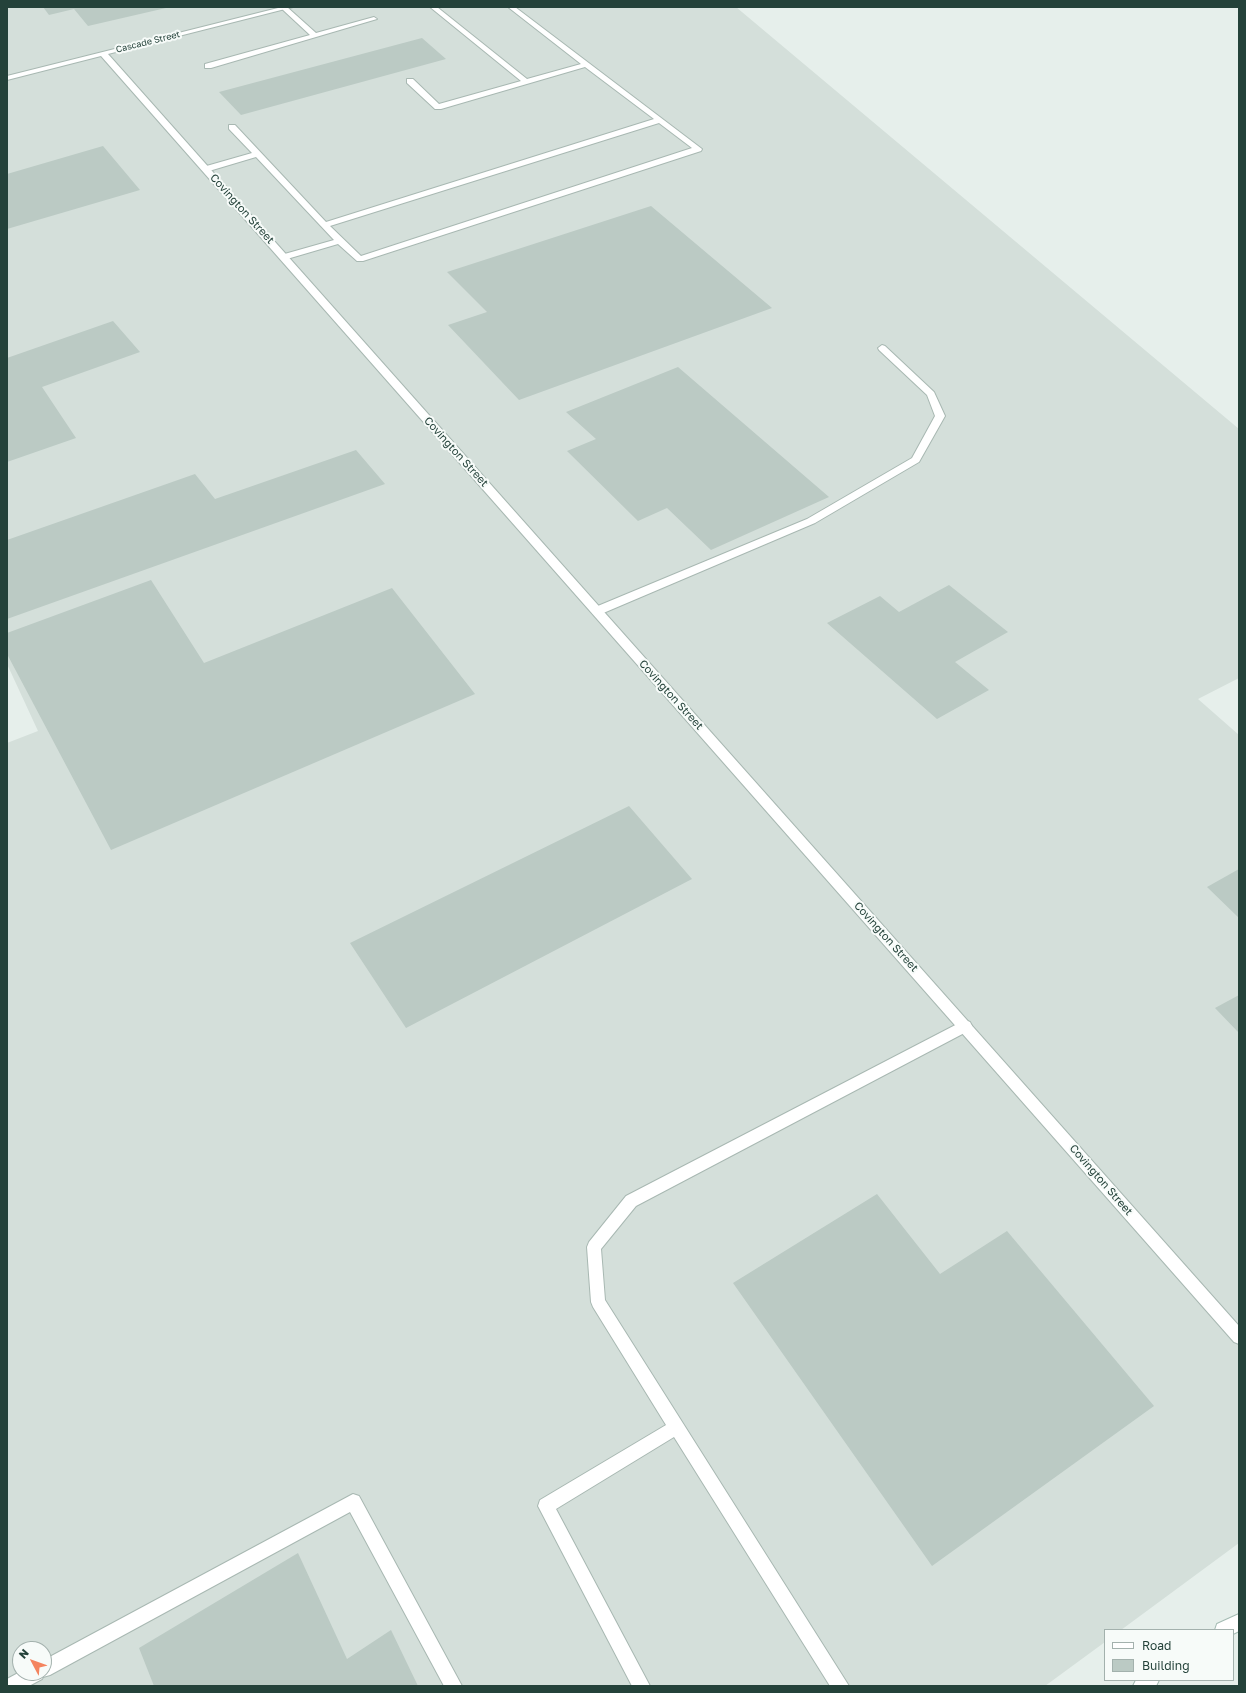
<!DOCTYPE html>
<html>
<head>
<meta charset="utf-8">
<style>
	body { margin:0 }
	#map { position:relative; width:1246px; height:1693px; overflow:hidden; background:#e6efeb; font-family:"Golos Text",sans-serif }
	canvas { display:block }
	.frame { position:absolute; inset:0; border:8px solid #24423a; pointer-events:none }
	.legend { position:absolute; left:1104px; top:1629px; width:130px; height:52px; box-sizing:border-box; background:#f7fbf9; border:1px solid #a3b1ad; margin:0; padding:5px 7px; list-style:none; font-size:12px; color:#24423a }
	.legend li { display:flex; align-items:center; gap:8px; height:20px }
	.legend b { width:20px; border:1px solid #a3b1ad }
	.north { position:absolute; left:12px; top:1641px; width:40px; height:40px; box-sizing:border-box; background:#f7fbf9; border:1px solid #a3b1ad; border-radius:50%; rotate:311deg; font-size:11px; font-weight:700; line-height:16px; text-align:center; color:#24423a }
	.north::after { content:''; display:block; margin:auto; width:14px; height:18px; background:#f4845f; clip-path:polygon(50% 0,100% 100%,50% 72%,0 100%) }
</style>
</head>
<body>
<div id="map">
<canvas width="1246" height="1693"></canvas>
<div class="frame"></div>
<ul class="legend">
<li><b style="height:5px;background:#fff"></b>Road</li>
<li><b style="height:11px;background:#bbcac4"></b>Building</li>
</ul>
<div class="north">N</div>
</div>
<script>
const g = document.querySelector('canvas').getContext('2d');
g.lineJoin = 'round';
function fillPath(path, color) { g.fillStyle = color; g.fill(path, 'evenodd'); }
function stroke(path, color, width, dash) { g.strokeStyle = color; g.lineWidth = width; g.lineCap = dash ? 'butt' : 'round'; g.setLineDash(dash || []); g.stroke(path); }
function label(font, color, halo, rows, align = 'center') {
  g.font = font + ' "Golos Text",sans-serif'; g.lineWidth = 4; g.setLineDash([]); g.textBaseline = 'middle'; g.strokeStyle = halo; g.fillStyle = color; for (const [text, x, y, turn = 0] of rows) {
    g.save(); g.translate(x, y); g.rotate((+turn || 0) * Math.PI / 180); g.textAlign = isNaN(turn) ? turn : align; if (halo) g.strokeText(text, 0, 0); g.fillText(text, 0, 0); g.restore();
  }
}
const built = new Path2D(`
	M 7,7 L 736,7 L 1239,429 L 1239,678 L 1198,699 L 1239,735 L 1239,1543 L 1121,1630 L 1105,1630 L 1105,1642 L 1045,1686 L 7,1686 L 7,743 L 38,731 L 7,664 ZM 20,1649 L 44,1649 L 44,1673 L 20,1673 Z`);
const building = new Path2D(`
	M 43,7 L 166,7 L 166,8 L 88,26 L 74,9 L 49,15 Z
	M 422,38 L 446,59 L 241,115 L 219,92 Z
	M 103,146 L 140,190 L 7,229 L 7,174 Z
	M 651,206 L 772,308 L 519,400 L 448,325 L 487,312 L 447,272 Z
	M 113,321 L 140,352 L 42,387 L 76,438 L 7,462 L 7,358 Z
	M 678,367 L 829,497 L 711,550 L 667,508 L 638,521 L 567,451 L 596,439 L 566,412 Z
	M 356,450 L 385,484 L 7,619 L 7,540 L 195,474 L 215,499 Z
	M 151,580 L 204,663 L 392,588 L 475,694 L 111,850 L 7,654 L 7,633 Z
	M 949,585 L 1008,632 L 955,662 L 989,690 L 937,719 L 827,623 L 880,596 L 899,612 Z
	M 629,806 L 692,879 L 406,1028 L 350,943 Z
	M 1239,869 L 1239,918 L 1207,887 Z
	M 1239,995 L 1239,1033 L 1215,1008 Z
	M 877,1194 L 940,1274 L 1007,1231 L 1154,1406 L 932,1566 L 733,1283 Z
	M 298,1553 L 347,1659 L 391,1630 L 418,1686 L 154,1686 L 139,1648 Z`);
const service = new Path2D(`
	M 281,7 L 287,7 L 316,33 L 374,17 L 377,19 L 211,68 L 205,68 L 205,64 L 310,35 L 282,9 Z
	M 430,7 L 437,7 L 527,79 L 581,64 L 508,7 L 515,7 L 702,149 L 701,151 L 363,261 L 357,261 L 338,244 L 287,259 L 281,259 L 280,257 L 281,255 L 334,240 L 256,157 L 209,171 L 203,171 L 203,167 L 252,153 L 229,129 L 229,125 L 235,125 L 326,222 L 654,119 L 585,67 L 441,109 L 435,109 L 407,83 L 407,79 L 413,79 L 439,104 L 521,81 ZM 659,123 L 692,148 L 361,256 L 330,226 Z
	M 882,345 L 885,346 L 934,392 L 945,416 L 919,462 L 815,523 L 601,614 L 593,614 L 592,611 L 593,608 L 807,519 L 912,458 L 935,416 L 927,395 L 879,350 L 878,348 Z
	M 965,1020 L 970,1022 L 972,1026 L 970,1030 L 636,1206 L 601,1249 L 605,1300 L 849,1686 L 830,1686 L 674,1437 L 556,1509 L 650,1686 L 632,1686 L 538,1506 L 540,1500 L 666,1425 L 593,1307 L 591,1302 L 587,1247 L 589,1242 L 626,1196 Z
	M 353,1494 L 359,1496 L 462,1686 L 444,1686 L 350,1512 L 50,1675 L 43,1677 L 42,1679 L 29,1686 L 7,1686 L 7,1679 L 20,1672 L 44,1673 L 44,1660 Z`);
const minor = new Path2D(`
	M 282,7 L 293,7 L 108,54 L 1239,1326 L 1239,1344 L 1234,1342 L 101,56 L 7,80 L 7,76 Z`);
const secondary = new Path2D(`
	M 1239,1614 L 1239,1631 L 1233,1634 L 1233,1630 L 1215,1630 L 1217,1624 Z
	M 1136,1680 L 1159,1680 L 1156,1686 L 1133,1686 Z`);
const farStreetnames = [
	["Cascade Street",148,42,-14]
];
const streetNames = [
	["Covington Street",242,209,48],
	["Covington Street",456,452,48],
	["Covington Street",671,695,48],
	["Covington Street",886,937,48],
	["Covington Street",1101,1180,49]
];
fillPath(built, '#d4dfda');
fillPath(building, '#bbcac4');
stroke(service, '#a8b8b2', 2);
stroke(minor, '#a8b8b2', 2);
stroke(secondary, '#a4bbb3', 2);
fillPath(service, '#fff');
fillPath(minor, '#fff');
fillPath(secondary, '#fff');
label('9px', '#24423a', '#f7fbf9', farStreetnames);
label('11px', '#24423a', '#f7fbf9', streetNames);
</script>
</body>
</html>
